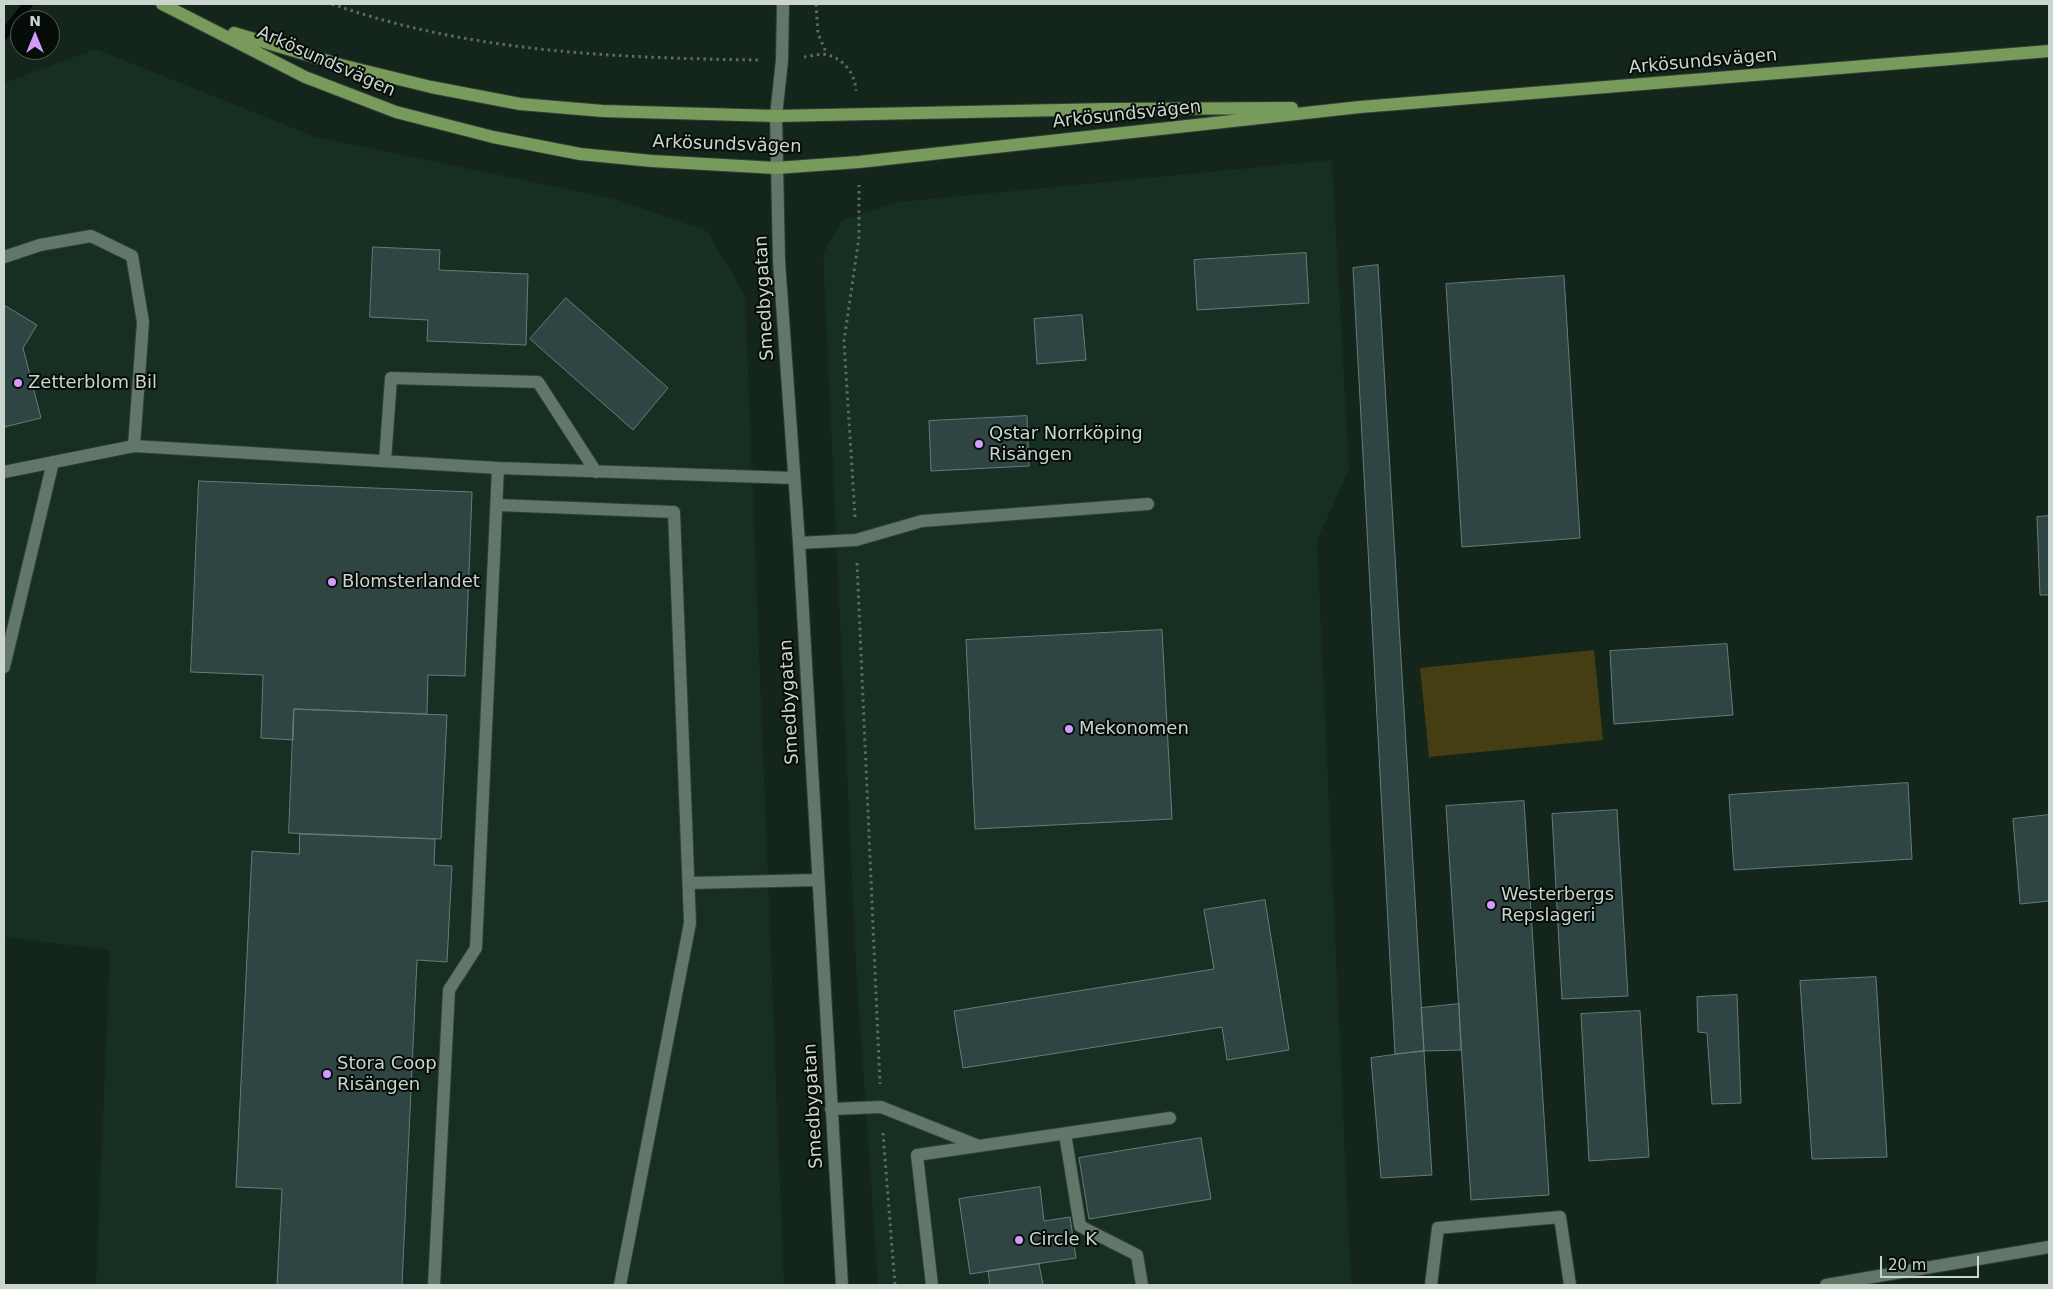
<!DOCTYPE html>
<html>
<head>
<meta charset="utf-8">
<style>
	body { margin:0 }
	#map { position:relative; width:2053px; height:1289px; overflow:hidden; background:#14251c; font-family:"DejaVu Sans",sans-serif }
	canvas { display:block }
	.frame { position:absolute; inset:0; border:5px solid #cad5ce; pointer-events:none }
	.north { position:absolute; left:10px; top:10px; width:50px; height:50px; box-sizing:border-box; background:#060c08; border:1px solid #545c57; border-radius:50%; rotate:0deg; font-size:14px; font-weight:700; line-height:20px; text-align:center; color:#cad5ce }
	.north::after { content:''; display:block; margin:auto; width:18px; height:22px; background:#d39cfc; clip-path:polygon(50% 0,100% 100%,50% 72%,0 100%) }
	.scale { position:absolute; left:1880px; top:1256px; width:99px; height:22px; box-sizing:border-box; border:2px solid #cad5ce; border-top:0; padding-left:6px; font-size:15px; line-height:18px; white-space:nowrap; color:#cad5ce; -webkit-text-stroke:4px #060c08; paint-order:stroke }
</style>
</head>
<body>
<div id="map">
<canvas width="2053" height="1289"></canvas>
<div class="frame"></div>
<div class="north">N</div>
<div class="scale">20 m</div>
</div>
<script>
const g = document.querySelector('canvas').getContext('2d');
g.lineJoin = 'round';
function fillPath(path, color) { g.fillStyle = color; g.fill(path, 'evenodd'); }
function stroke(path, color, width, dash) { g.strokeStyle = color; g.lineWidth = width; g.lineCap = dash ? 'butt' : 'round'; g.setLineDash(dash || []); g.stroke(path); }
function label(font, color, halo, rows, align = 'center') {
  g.font = font + ' "DejaVu Sans",sans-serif'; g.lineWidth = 4; g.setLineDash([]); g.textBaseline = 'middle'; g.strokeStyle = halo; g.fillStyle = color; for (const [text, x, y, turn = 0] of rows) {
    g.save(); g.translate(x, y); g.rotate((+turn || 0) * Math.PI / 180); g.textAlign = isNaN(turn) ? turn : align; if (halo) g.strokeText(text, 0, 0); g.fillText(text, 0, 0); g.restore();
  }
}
const built = new Path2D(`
	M 96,49 L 316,137 L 615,199 L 707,231 L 745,295 L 784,1285 L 96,1285 L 110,950 L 4,937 L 4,83 Z
	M 1332,160 L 1349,470 L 1317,540 L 1351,1285 L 878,1285 L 856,966 L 823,254 L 842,220 L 899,202 Z`);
const green = new Path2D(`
	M 1594,650 L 1603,740 L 1429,757 L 1420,668 Z`);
const stream = new Path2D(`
	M 4,35 L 28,4`);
const building = new Path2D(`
	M 373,247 L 440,250 L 439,270 L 528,274 L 526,345 L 427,341 L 428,320 L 370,317 Z
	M 1306,253 L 1309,303 L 1197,310 L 1194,260 Z
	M 1378,265 L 1424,1051 L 1395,1054 L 1353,268 Z
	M 1564,276 L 1580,538 L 1462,547 L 1446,284 Z
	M 566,298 L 668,388 L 633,430 L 530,339 Z
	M 4,305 L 37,325 L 23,348 L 41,418 L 4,427 Z
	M 1082,315 L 1086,360 L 1037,364 L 1034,319 Z
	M 1027,416 L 1029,466 L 931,471 L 929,421 Z
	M 199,481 L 472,492 L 465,676 L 428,675 L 427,714 L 294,709 L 293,740 L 261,738 L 263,675 L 191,672 Z
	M 2049,516 L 2049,595 L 2040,595 L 2037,517 Z
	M 1162,630 L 1172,819 L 975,829 L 966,640 Z
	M 1727,644 L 1733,715 L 1614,724 L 1610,651 Z
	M 294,709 L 447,715 L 441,839 L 289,833 Z
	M 1908,783 L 1912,859 L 1734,870 L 1729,795 Z
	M 1524,801 L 1549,1195 L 1471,1200 L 1446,806 Z
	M 1617,810 L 1628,996 L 1562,999 L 1552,814 Z
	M 2049,815 L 2049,901 L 2020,904 L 2013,819 Z
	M 300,834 L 435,839 L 434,865 L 452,866 L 447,962 L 417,960 L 402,1285 L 277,1285 L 282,1189 L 236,1187 L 252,851 L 299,854 Z
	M 1265,900 L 1289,1050 L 1227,1060 L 1222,1027 L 963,1068 L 954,1011 L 1214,969 L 1204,910 Z
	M 1876,977 L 1887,1157 L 1812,1159 L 1800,981 Z
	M 1737,995 L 1741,1103 L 1712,1104 L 1707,1033 L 1698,1032 L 1697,997 Z
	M 1459,1004 L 1461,1050 L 1424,1051 L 1421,1008 Z
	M 1640,1011 L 1649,1157 L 1589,1161 L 1581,1014 Z
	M 1424,1051 L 1432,1175 L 1381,1178 L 1371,1058 Z
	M 1201,1138 L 1211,1199 L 1089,1219 L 1079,1158 Z
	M 1040,1187 L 1044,1221 L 1070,1217 L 1076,1258 L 970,1274 L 959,1199 Z
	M 1039,1264 L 1043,1285 L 990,1285 L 988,1271 Z`);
const path = new Path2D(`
	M 332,4 C 468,52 615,58 758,60
	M 816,4 L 818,34 L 827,54
	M 804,57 C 811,56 822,53 828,55 C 845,60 855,74 856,91
	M 855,517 L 844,341 L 859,237 L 859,185
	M 857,563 L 880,1084
	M 883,1133 L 895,1285`);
const minor = new Path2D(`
	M 783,4 L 782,60 L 776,116 L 779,261 L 799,543 L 842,1285
	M 4,257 L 40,245 L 91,236 L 132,256 L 143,322 L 134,446 L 498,468 L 793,478
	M 385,461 L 391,378 L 538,382 L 596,472
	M 4,472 L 134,446
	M 498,505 L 674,512 L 690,923 L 620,1285
	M 799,543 L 856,540 L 922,521 L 1148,504
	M 4,667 L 53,462
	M 690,883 L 817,880
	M 831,1109 L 881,1107 L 979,1146
	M 1065,1134 L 1080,1226 L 1137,1255 L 1142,1285
	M 434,1285 L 449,990 L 476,948 L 498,468
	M 932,1285 L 917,1155 L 1170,1118
	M 1431,1285 L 1438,1228 L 1560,1217 L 1570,1285
	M 1826,1285 L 2049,1247`);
const major = new Path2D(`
	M 162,4 L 305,77 L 396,112 L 493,137 L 580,154 L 652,161 L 776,168 L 859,162 L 1360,107 L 2049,51
	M 234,33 L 341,65 L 431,87 L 520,104 L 603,111 L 776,116 L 1108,109 L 1292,108`);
const markers = [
	[18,383,5,"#d39cfc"],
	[979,444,5,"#d39cfc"],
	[332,582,5,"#d39cfc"],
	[1069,729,5,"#d39cfc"],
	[1491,905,5,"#d39cfc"],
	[327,1074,5,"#d39cfc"],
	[1019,1240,5,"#d39cfc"]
];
const streetNames = [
	["Arkösundsvägen",326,62,24],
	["Arkösundsvägen",1703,62,-5],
	["Arkösundsvägen",1127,115,-6],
	["Arkösundsvägen",727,145,2],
	["Smedbygatan",765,298,-93],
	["Smedbygatan",790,702,-93],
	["Smedbygatan",814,1106,-93]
];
const poiNames = [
	["Zetterblom Bil",28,383],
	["Qstar Norrköping",989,434],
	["Risängen",989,455],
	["Blomsterlandet",342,582],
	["Mekonomen",1079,729],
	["Westerbergs",1501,895],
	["Repslageri",1501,916],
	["Stora Coop",337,1064],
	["Risängen",337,1085],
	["Circle K",1029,1240]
];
fillPath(built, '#162f22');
fillPath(green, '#453e13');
stroke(stream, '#01090d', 10);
fillPath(building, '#2e4544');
stroke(building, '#647d7b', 1);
stroke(minor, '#313e36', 14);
stroke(major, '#313e36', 14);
stroke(path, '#5d6b63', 3, [2.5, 4]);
stroke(minor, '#62766a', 12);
stroke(major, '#789b5c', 12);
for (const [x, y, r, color] of markers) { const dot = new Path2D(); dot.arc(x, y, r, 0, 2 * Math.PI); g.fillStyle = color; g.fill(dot); stroke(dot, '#060c08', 2); }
label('18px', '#cad5ce', '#060c08', streetNames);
label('18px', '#cad5ce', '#060c08', poiNames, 'left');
</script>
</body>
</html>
